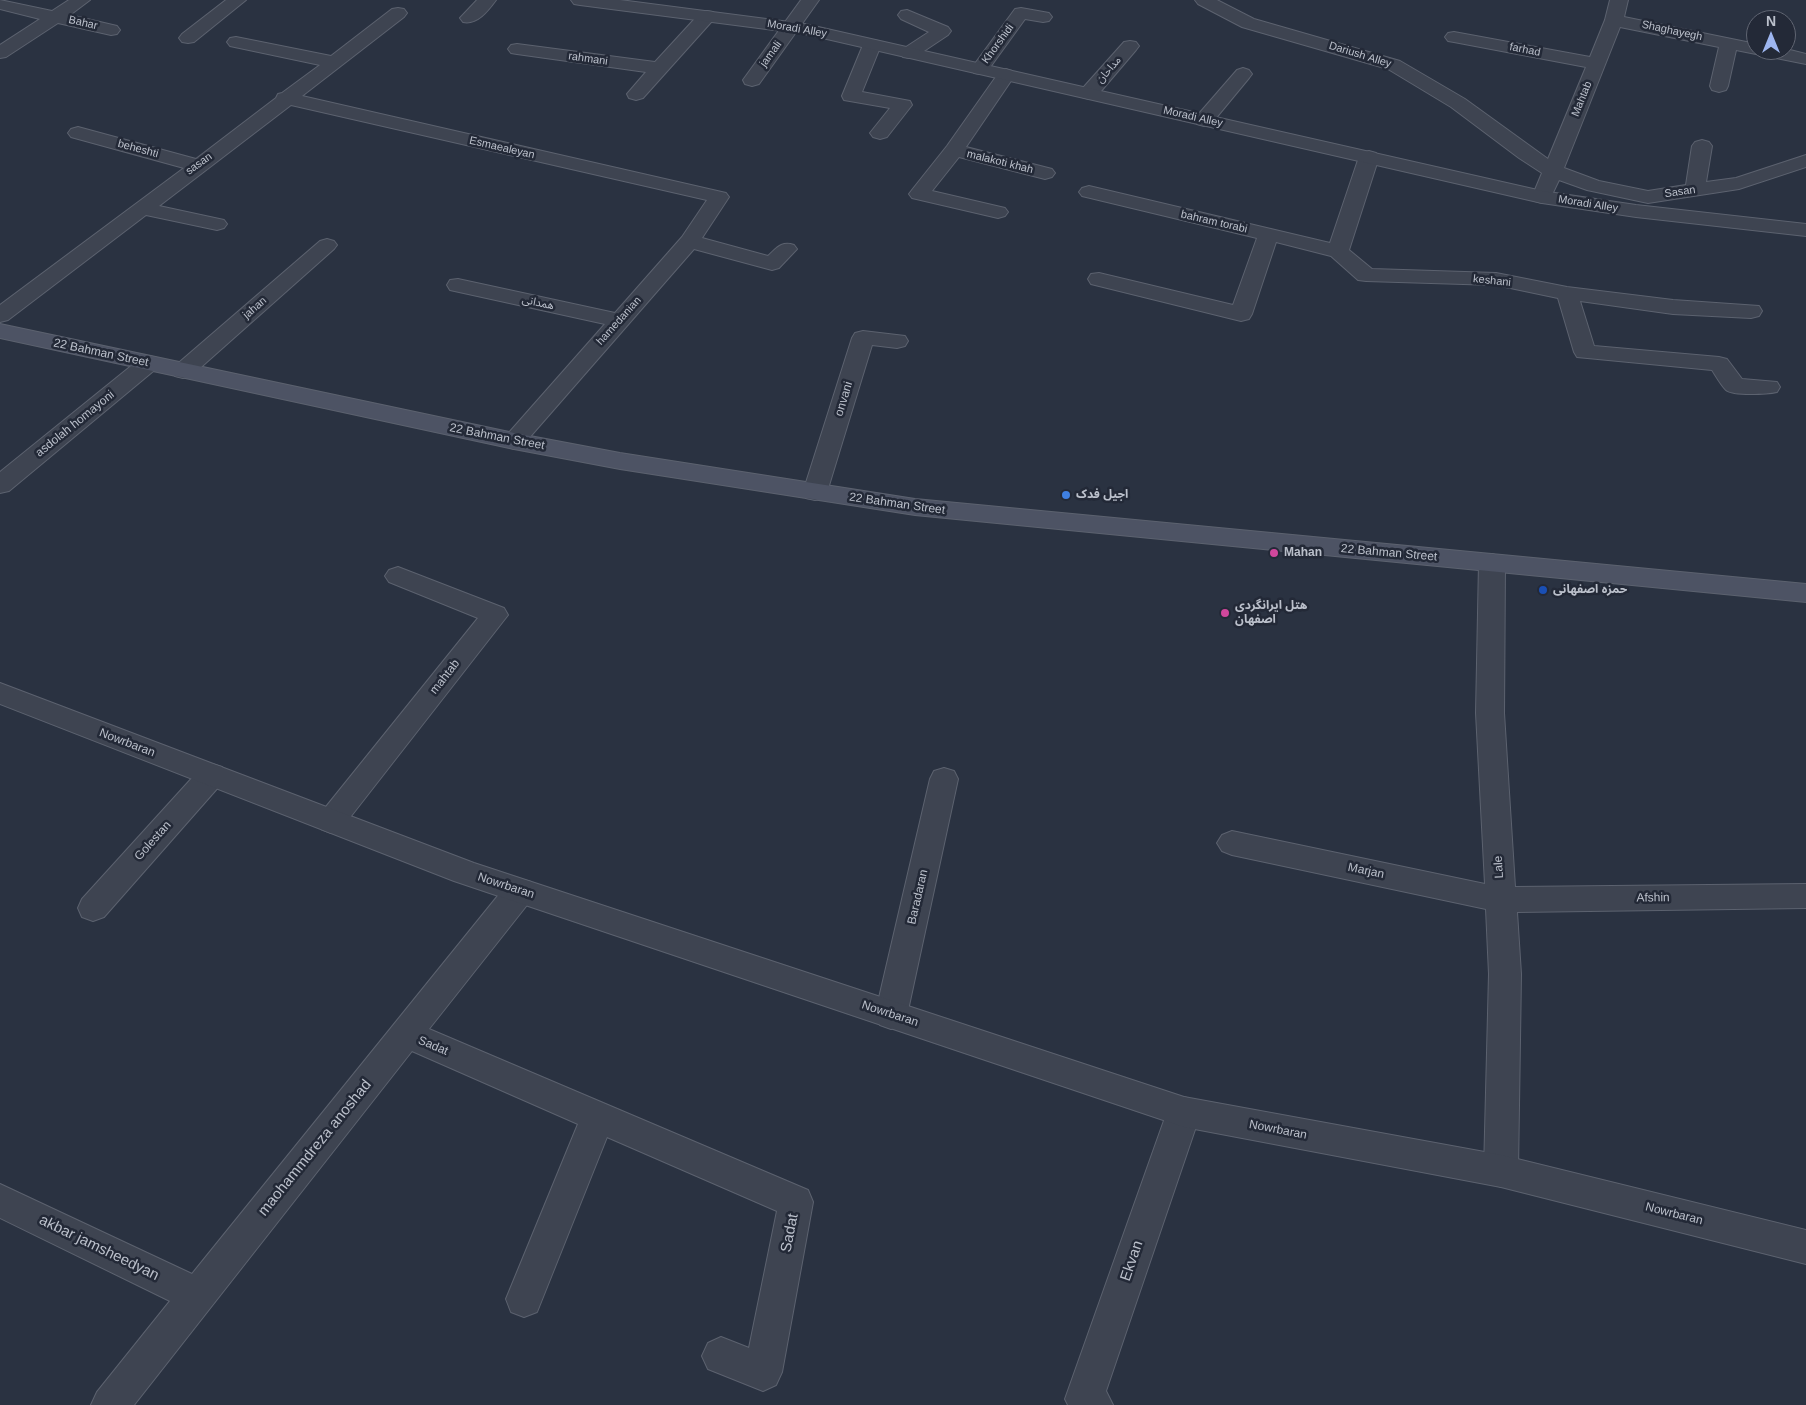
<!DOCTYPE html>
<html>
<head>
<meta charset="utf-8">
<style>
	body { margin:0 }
	#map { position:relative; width:1806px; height:1405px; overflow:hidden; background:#2a3241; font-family:Helvetica,sans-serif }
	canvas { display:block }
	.north { position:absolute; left:1746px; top:10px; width:50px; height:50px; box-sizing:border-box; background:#232937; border:1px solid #606572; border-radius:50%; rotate:0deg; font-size:14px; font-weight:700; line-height:20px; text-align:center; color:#bbc0cb }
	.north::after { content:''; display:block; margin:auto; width:18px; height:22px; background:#9db5ef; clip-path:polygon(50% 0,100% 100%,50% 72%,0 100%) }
</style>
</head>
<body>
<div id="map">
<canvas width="1806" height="1405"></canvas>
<div class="north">N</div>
</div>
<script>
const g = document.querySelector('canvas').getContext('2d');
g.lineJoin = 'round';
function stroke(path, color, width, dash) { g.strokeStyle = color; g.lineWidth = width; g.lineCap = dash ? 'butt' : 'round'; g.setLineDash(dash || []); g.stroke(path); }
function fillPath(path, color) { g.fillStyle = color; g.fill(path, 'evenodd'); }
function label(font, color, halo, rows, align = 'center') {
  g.font = font + ' Helvetica,"Noto Sans Arabic",sans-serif'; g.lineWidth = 5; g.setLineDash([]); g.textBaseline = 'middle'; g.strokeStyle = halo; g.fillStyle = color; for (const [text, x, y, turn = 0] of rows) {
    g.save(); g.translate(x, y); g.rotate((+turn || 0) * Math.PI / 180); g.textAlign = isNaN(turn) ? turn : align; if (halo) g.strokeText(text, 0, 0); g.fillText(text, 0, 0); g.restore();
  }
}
const minor = new Path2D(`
	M 0,0 L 52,11 L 69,0 L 90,0 L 70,15 L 117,26 L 120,30 L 117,34 L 111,35 L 58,23 L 6,57 L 0,58 L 0,45 L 40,19 L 0,9 Z
	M 226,0 L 246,0 L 194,42 L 188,43 L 182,42 L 179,38 L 182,34 Z
	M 477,0 L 496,0 C 488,11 477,25 463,22 L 460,18 Z
	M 801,0 L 819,0 L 759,84 L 752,86 L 745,84 L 743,80 Z
	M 1195,0 L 1217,0 L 1254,19 L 1400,61 L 1465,99 L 1548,159 L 1586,67 L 1454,42 L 1448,41 L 1445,37 L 1448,33 L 1454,32 L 1590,57 L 1605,20 L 1610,0 L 1628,0 L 1624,17 L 1756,44 L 1756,50 L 1786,49 L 1806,54 L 1806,64 L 1736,50 L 1728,86 L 1726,90 L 1719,92 L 1712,90 L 1710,86 L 1719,47 L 1620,27 L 1564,168 L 1599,181 L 1648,191 L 1686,185 L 1692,146 L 1695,142 L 1702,140 L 1709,142 L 1712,146 L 1706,182 L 1736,178 L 1806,155 L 1806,167 L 1739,189 L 1648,203 L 1587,190 L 1559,180 L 1549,201 L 1542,203 L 1535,201 L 1532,197 L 1542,173 L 1519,158 L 1451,107 L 1388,69 L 1242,27 L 1198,4 Z
	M 398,8 L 404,9 L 407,13 L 404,17 L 302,96 L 726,193 L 729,197 L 702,238 L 768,256 C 777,248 781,241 794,245 L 797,249 L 779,268 L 772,270 L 694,249 L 522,446 L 514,449 L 506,446 L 502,441 L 506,436 L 605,324 L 450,290 L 447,285 L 450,280 L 458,279 L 615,313 L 682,237 L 707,200 L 291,105 L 159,206 L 224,220 L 227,224 L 224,228 L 217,230 L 146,215 L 8,320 L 0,322 L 0,305 L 184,168 L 71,137 L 68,133 L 71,129 L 78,127 L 196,159 L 276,98 L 278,94 L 282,93 L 320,65 L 230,46 L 227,42 L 230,38 L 236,37 L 331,56 L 392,9 Z
	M 1021,8 L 1049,13 L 1052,17 L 1049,21 L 1043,22 L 1025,19 L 986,73 L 980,74 L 974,73 L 971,69 L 974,65 L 1015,9 Z
	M 907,10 L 948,27 L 951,31 L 948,35 L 915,57 L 909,58 L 903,57 L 900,53 L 903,49 L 929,32 L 901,19 L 898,15 L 901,11 Z
	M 707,11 L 713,12 L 716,16 L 713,20 L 643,98 L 636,100 L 629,98 L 627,94 L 646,72 L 517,54 L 511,53 L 508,49 L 511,45 L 517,44 L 655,62 L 701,12 Z
	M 872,40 L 878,41 L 881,45 L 862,92 L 910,101 L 912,105 L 887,137 L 880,139 L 873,137 L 870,133 L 890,108 L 844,100 L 842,96 L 863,45 L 866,41 Z
	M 1130,41 L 1136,42 L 1139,46 L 1136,50 L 1096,97 L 1089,99 L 1082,97 L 1080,93 L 1082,89 L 1124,42 Z
	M 1243,68 L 1249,70 L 1252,74 L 1249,78 L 1211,124 L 1204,126 L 1197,124 L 1194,120 L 1197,116 L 1237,70 Z
	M 1006,69 L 1012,71 L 1015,75 L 966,147 L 1052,169 L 1055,173 L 1052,177 L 1045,179 L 959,157 L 932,191 L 1005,208 L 1008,212 L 1005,216 L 998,218 L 912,198 L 909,194 L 912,190 L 947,146 L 1000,71 Z
	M 1369,151 L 1376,153 L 1379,157 L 1349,250 L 1372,269 L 1496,273 L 1567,287 L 1673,300 L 1759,306 L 1762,311 L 1759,316 L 1751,318 L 1673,314 L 1580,301 L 1594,346 L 1719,357 L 1727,359 L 1742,379 L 1777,382 L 1780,387 L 1777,392 C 1768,394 1733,396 1726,390 C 1721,385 1716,376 1712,370 L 1577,357 L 1574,352 L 1558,298 L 1496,285 L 1366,281 L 1358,280 L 1331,256 L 1276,242 L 1252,314 L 1249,319 L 1241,321 L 1091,284 L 1088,279 L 1091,274 L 1099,273 L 1233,305 L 1257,238 L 1082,196 L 1079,192 L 1082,188 L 1089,186 L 1330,243 L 1359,157 L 1362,153 Z
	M 327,239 L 334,241 L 337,245 L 334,249 L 191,376 L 183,378 L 175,376 L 172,371 L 175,366 L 320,241 Z
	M 863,331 L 905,336 L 908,341 L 905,346 L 897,348 L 872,345 L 827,492 L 824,498 L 815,500 L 806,498 L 803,492 L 852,338 L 855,333 Z
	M 149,356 L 157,358 L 160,363 L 157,368 L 9,491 L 0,493 L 0,472 L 141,358 Z
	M 1492,554 L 1501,557 L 1505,563 L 1504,713 L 1515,887 L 1806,884 L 1806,908 L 1517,912 L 1521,974 L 1518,1171 L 1513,1182 L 1501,1187 L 1489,1182 L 1484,1171 L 1489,974 L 1486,909 L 1232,855 L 1222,851 L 1217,843 L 1222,835 L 1232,831 L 1485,884 L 1476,713 L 1479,563 L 1483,557 Z
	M 398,567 L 504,608 L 508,615 L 341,829 L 331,833 L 321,829 L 316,821 L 321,813 L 478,618 L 389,582 L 385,576 L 389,570 Z
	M 212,764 L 222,767 L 226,775 L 222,783 L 104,917 L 93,921 L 82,917 L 78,908 L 82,899 L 202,767 Z
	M 944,768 L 954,771 L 958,779 L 907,1015 L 902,1025 L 891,1029 L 880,1025 L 875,1015 L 930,779 L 934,771 Z
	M 520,879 L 531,882 L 535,891 L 531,900 L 429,1029 L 808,1190 L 813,1202 L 782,1372 L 776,1385 L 763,1391 L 708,1369 L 702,1356 L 708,1343 L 721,1337 L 749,1348 L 777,1211 L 607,1137 L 537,1312 L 524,1317 L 511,1312 L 506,1299 L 578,1124 L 412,1051 L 134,1405 L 91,1405 L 97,1392 L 170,1301 L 0,1218 L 0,1184 L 192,1274 L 509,882 Z
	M 1184,1097 L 1196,1101 L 1201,1112 L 1106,1391 L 1113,1405 L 1068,1405 L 1065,1399 L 1167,1112 L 1172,1101 Z`);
const tertiary = new Path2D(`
	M 571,0 L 620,0 L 805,24 L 1542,191 L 1636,205 L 1806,224 L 1806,236 L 1636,217 L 1542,203 L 805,34 L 580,5 L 574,4 Z
	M 0,683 L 474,863 L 1184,1097 L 1501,1155 L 1806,1230 L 1806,1264 L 1501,1187 L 1184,1127 L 454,881 L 0,704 Z`);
const secondary = new Path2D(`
	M 0,324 L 514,433 L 620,453 L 915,499 L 1806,584 L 1806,602 L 915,515 L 620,469 L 514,449 L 0,338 Z`);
const markers = [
	[1066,495,5,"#3f7fe0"],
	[1274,553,5,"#d1479c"],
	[1543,590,5,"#1a4fb4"],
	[1225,613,5,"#d1479c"]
];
const farStreetnames = [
	["Bahar",83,23,13],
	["Moradi Alley",797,29,10],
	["Shaghayegh",1672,31,12],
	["Khorshidi",998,44,-54],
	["farhad",1525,50,11],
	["jamali",771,54,-54],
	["Dariush Alley",1360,55,17],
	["rahmani",588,59,8],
	["مداحان",1109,70,-49],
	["Mahtab",1582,99,-68],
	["Moradi Alley",1193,117,13],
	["Esmaealeyan",502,148,13],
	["beheshti",138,149,15],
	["malakoti khah",1000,162,14],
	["sasan",199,164,-36],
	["Sasan",1680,192,-8],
	["Moradi Alley",1588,204,9],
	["bahram torabi",1214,222,13],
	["keshani",1492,281,6],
	["همدانی",538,303,12],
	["jahan",255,308,-41],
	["hamedanian",619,321,-48]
];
const streetNames = [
	["22 Bahman Street",101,353,12],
	["onvani",844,399,-73],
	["asdolah homayoni",75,424,-39],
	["22 Bahman Street",497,437,11],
	["22 Bahman Street",897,504,8],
	["22 Bahman Street",1389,553,5],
	["mahtab",445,677,-52],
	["Nowrbaran",127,743,21],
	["Golestan",153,841,-48],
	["Lale",1499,867,-93],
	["Marjan",1366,871,12],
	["Nowrbaran",506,886,18],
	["Baradaran",918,897,-77],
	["Afshin",1653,898,-1],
	["Nowrbaran",890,1014,18],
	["Sadat",433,1046,23],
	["Nowrbaran",1278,1130,11],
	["Nowrbaran",1674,1214,14]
];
const poiNames = [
	["اجیل فدک",1076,495],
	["Mahan",1284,553],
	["حمزه اصفهانی",1553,590],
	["هتل ایرانگردی",1235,606],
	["اصفهان",1235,620]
];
const nearStreetnames = [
	["maohammdreza anoshad",315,1148,-51],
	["Sadat",790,1233,-79],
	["akbar jamsheedyan",99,1248,26],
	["Ekvan",1132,1261,-71]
];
stroke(minor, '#5c626f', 2);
stroke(tertiary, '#5c626f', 2);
stroke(secondary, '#5c626f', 2);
fillPath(minor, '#3e4451');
fillPath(tertiary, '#3e4451');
fillPath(secondary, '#4d5364');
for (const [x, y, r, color] of markers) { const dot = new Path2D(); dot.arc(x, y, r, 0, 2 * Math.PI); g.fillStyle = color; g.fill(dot); stroke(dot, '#232937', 2); }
label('11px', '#bbc0cb', '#232937', farStreetnames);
label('12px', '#bbc0cb', '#232937', streetNames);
label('bold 12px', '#bbc0cb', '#232937', poiNames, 'left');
label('15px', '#bbc0cb', '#232937', nearStreetnames);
</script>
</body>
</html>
